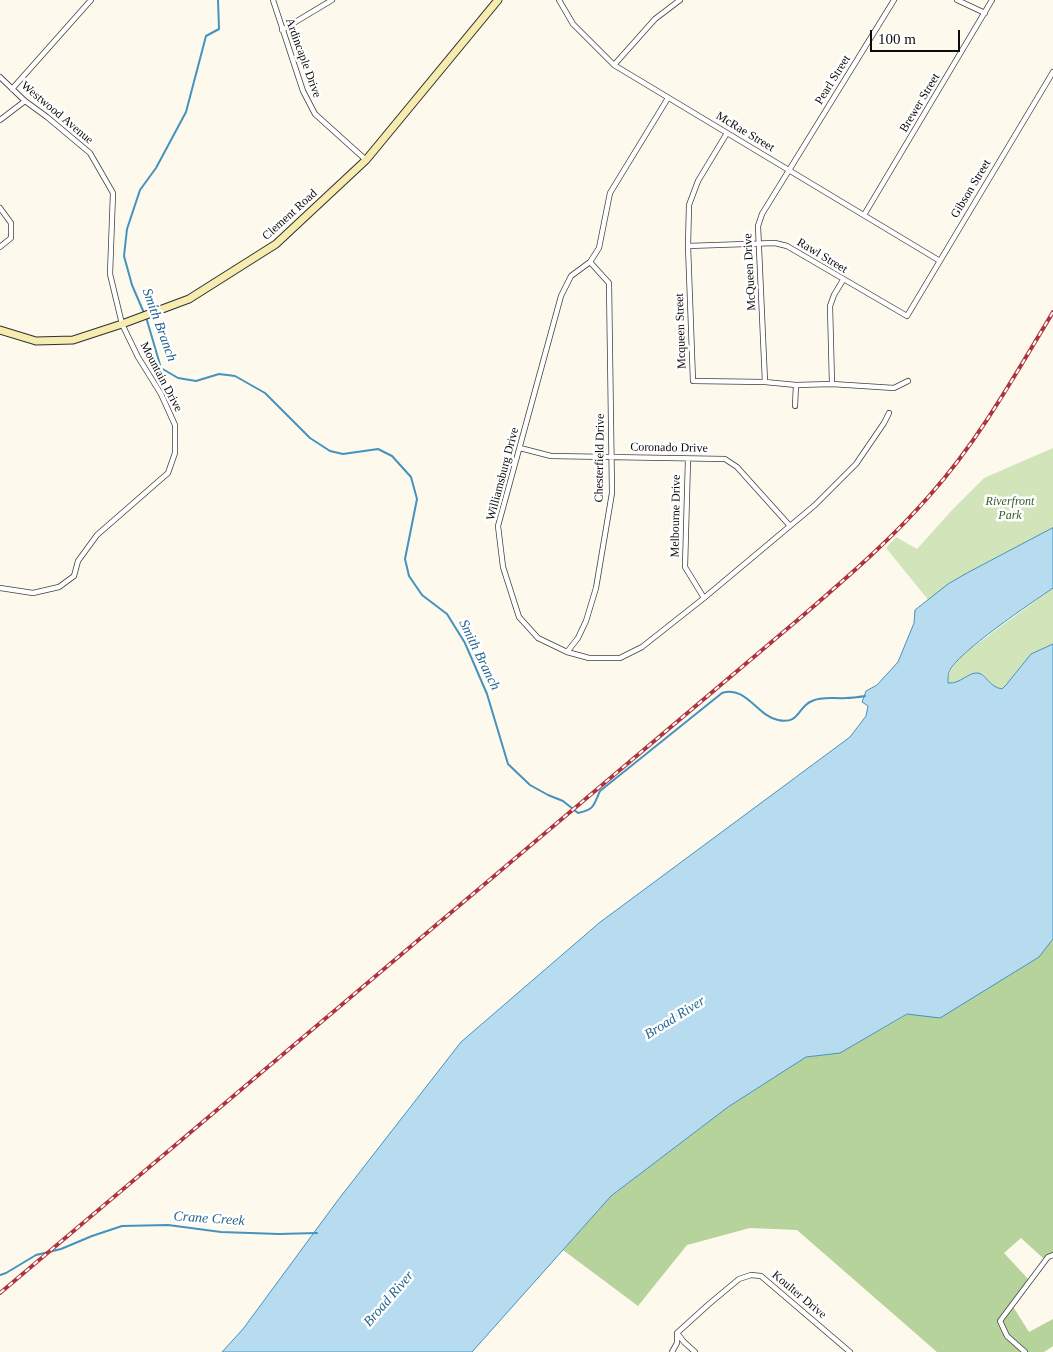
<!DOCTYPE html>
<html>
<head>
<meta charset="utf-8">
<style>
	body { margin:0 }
	#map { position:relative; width:1053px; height:1352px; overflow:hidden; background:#fdfaed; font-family:"Times New Roman",serif }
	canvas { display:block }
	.scale { position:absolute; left:870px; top:30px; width:90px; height:22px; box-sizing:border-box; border:2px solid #0c0c0c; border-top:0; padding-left:6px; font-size:15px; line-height:18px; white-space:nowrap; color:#0c0c0c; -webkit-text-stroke:4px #fff; paint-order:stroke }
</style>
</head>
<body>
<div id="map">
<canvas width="1053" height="1352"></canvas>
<div class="scale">100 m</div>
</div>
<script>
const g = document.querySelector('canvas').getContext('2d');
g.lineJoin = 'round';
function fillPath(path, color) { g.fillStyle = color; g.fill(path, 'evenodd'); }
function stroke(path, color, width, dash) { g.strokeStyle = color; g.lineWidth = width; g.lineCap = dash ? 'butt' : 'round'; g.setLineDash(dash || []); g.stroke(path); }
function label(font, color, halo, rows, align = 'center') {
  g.font = font + ' "Times New Roman",serif'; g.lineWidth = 5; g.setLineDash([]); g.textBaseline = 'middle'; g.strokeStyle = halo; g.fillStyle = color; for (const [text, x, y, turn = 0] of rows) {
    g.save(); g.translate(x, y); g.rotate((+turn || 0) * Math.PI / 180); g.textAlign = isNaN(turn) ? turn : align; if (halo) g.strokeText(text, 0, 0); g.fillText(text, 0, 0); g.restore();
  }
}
const green = new Path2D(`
	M 1053,448 L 1053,528 L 948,584 L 973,647 L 1053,588 L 1053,644 L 1031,654 L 1006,685 L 1002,689 L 995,688 L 982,674 C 966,675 963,683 948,684 C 950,664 956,663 969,650 L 886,548 L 896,537 L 917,549 L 953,509 L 984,478 Z`);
const forest = new Path2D(`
	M 1053,939 L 1053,1257 L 1045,1260 L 1021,1238 L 1004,1253 L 1030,1281 L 1012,1305 L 1029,1332 L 1053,1319 L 1053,1346 L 1044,1352 L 937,1352 L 797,1230 L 750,1228 L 687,1245 L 638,1306 L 563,1250 L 611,1196 L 728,1107 L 806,1057 L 840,1053 L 908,1014 L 940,1017 L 1039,957 Z`);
const water = new Path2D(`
	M 1053,528 L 1053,588 C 1034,601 955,654 949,672 C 948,675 948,680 948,683 C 961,684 968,672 978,673 C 986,674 989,687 1002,689 L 1006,685 L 1031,654 L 1053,644 L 1053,939 L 1039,957 L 940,1018 L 907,1014 L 840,1053 L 806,1057 L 728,1107 L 611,1196 L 472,1352 L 222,1352 L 243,1329 L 338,1200 L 461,1042 L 599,923 L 850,737 L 866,716 L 868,706 L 862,702 L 866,691 L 877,685 L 898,662 L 914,623 L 915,610 L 948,584 L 967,573 Z`);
const stream = new Path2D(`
	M 144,313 L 132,285 L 124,256 L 127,229 L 140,190 L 156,168 L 186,112 L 206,36 L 219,29 L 218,0
	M 146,317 L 161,368 L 178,378 L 196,381 L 219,374 L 235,376 L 265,393 L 310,438 L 330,451 L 343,454 L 378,449 L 392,456 L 411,477 L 417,499 L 405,559 L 409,576 L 422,595 L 447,614 L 465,643 L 487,694 L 508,764 L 530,785 L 548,795 L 563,801 L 578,813 C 595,809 593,806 600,791 L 722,693 C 746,685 757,716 778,720 C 800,725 797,707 812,701 C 823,696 835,699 846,698 C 852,698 859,697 865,696
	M 0,1275 L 6,1273 L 36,1255 L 61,1249 L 92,1236 L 122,1226 L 168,1225 L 221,1232 L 279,1234 L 317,1233`);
const street = new Path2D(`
	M 273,0 L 303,91 L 315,114 L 366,160
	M 559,0 L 573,24 L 614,65 L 940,261
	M 957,0 L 985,13
	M 282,30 L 332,0
	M 614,65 L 655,19 L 680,0
	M 0,77 L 25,101 L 47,117 L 90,153 L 113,193 L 110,274 L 122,324 L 138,357 L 161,394 L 175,425 L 175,453 L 168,473 L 97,535 L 78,561 L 74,576 L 59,587 L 33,593 L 0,588
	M 12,89 L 91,0
	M 668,98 L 610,193 L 599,248 L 590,262 L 571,276 L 561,296 L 498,526 L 503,567 L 519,617 L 538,638 L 567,652 L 589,658 L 620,658 L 642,647 L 704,598 L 815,505 L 856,464 L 884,423 L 889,413
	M 0,120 L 25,101
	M 727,133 L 698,181 L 689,205 L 688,246 L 693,381 L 765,382 L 796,385 L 832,384 L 894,388 L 908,381
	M 0,208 L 11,223 L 11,238 L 0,247
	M 864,215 L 992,0
	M 688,246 L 775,243 L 787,246 L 907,316 L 1053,72
	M 765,382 L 758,226 L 762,214 L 894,0
	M 832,384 L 830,306 L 834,295 L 843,280
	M 795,406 L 796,385
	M 520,448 L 551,456 L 725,459 L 737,467 L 790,526
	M 688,459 L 685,567 L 704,598
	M 567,652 L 578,638 L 586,621 L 596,588 L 612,493 L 609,283 L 590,262
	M 677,1333 L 684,1342 L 695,1352
	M 672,1352 L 677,1343 L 677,1333 L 709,1304 L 739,1279 L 751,1275 L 761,1276 L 850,1352
	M 1025,1352 L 1007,1336 L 1000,1321 L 1048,1257 L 1053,1255`);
const secondary = new Path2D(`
	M 0,330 L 36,341 L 73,340 L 122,324 L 189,299 L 276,244 L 366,160 L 498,0`);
const rail = new Path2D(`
	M 0,1293 L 800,618 C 845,579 891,540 930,495 C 979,440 1015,375 1053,312`);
const streetNames = [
	["Ardincaple Drive",303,58,70],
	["Pearl Street",833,80,-58],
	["Brewer Street",920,103,-59],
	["Westwood Avenue",57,113,40],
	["McRae Street",745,132,31],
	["Gibson Street",971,189,-59],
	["Clement Road",290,215,-42],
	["Rawl Street",822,256,31],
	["McQueen Drive",750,272,-93],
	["Mcqueen Street",681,331,-92],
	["Mountain Drive",161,377,62],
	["Coronado Drive",669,448,1],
	["Chesterfield Drive",600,458,-89],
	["Williamsburg Drive",503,474,-75],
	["Melbourne Drive",676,516,-89],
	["Koulter Drive",799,1295,40]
];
const parkNames = [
	["Riverfront",1010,502],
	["Park",1010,516]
];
const waterNames = [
	["Smith Branch",159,325,70],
	["Smith Branch",479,655,64],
	["Broad River",675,1018,-32],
	["Crane Creek",209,1219,4],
	["Broad River",389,1299,-49]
];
fillPath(green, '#d1e4ba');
fillPath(forest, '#b6d39b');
fillPath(water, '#b7dcef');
stroke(water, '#4592bf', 1);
stroke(stream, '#4592bf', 2);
stroke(street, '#3f3f3f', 6);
stroke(secondary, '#2e2e2e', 9);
stroke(street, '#fff', 4.5);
stroke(secondary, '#f7ecaf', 7);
stroke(rail, '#ae333c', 4);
stroke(rail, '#fff', 2, [5.5]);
label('12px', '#0c0c0c', '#fff', streetNames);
label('italic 12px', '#315d24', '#fff', parkNames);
label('italic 14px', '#236491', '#fff', waterNames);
</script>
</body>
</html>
